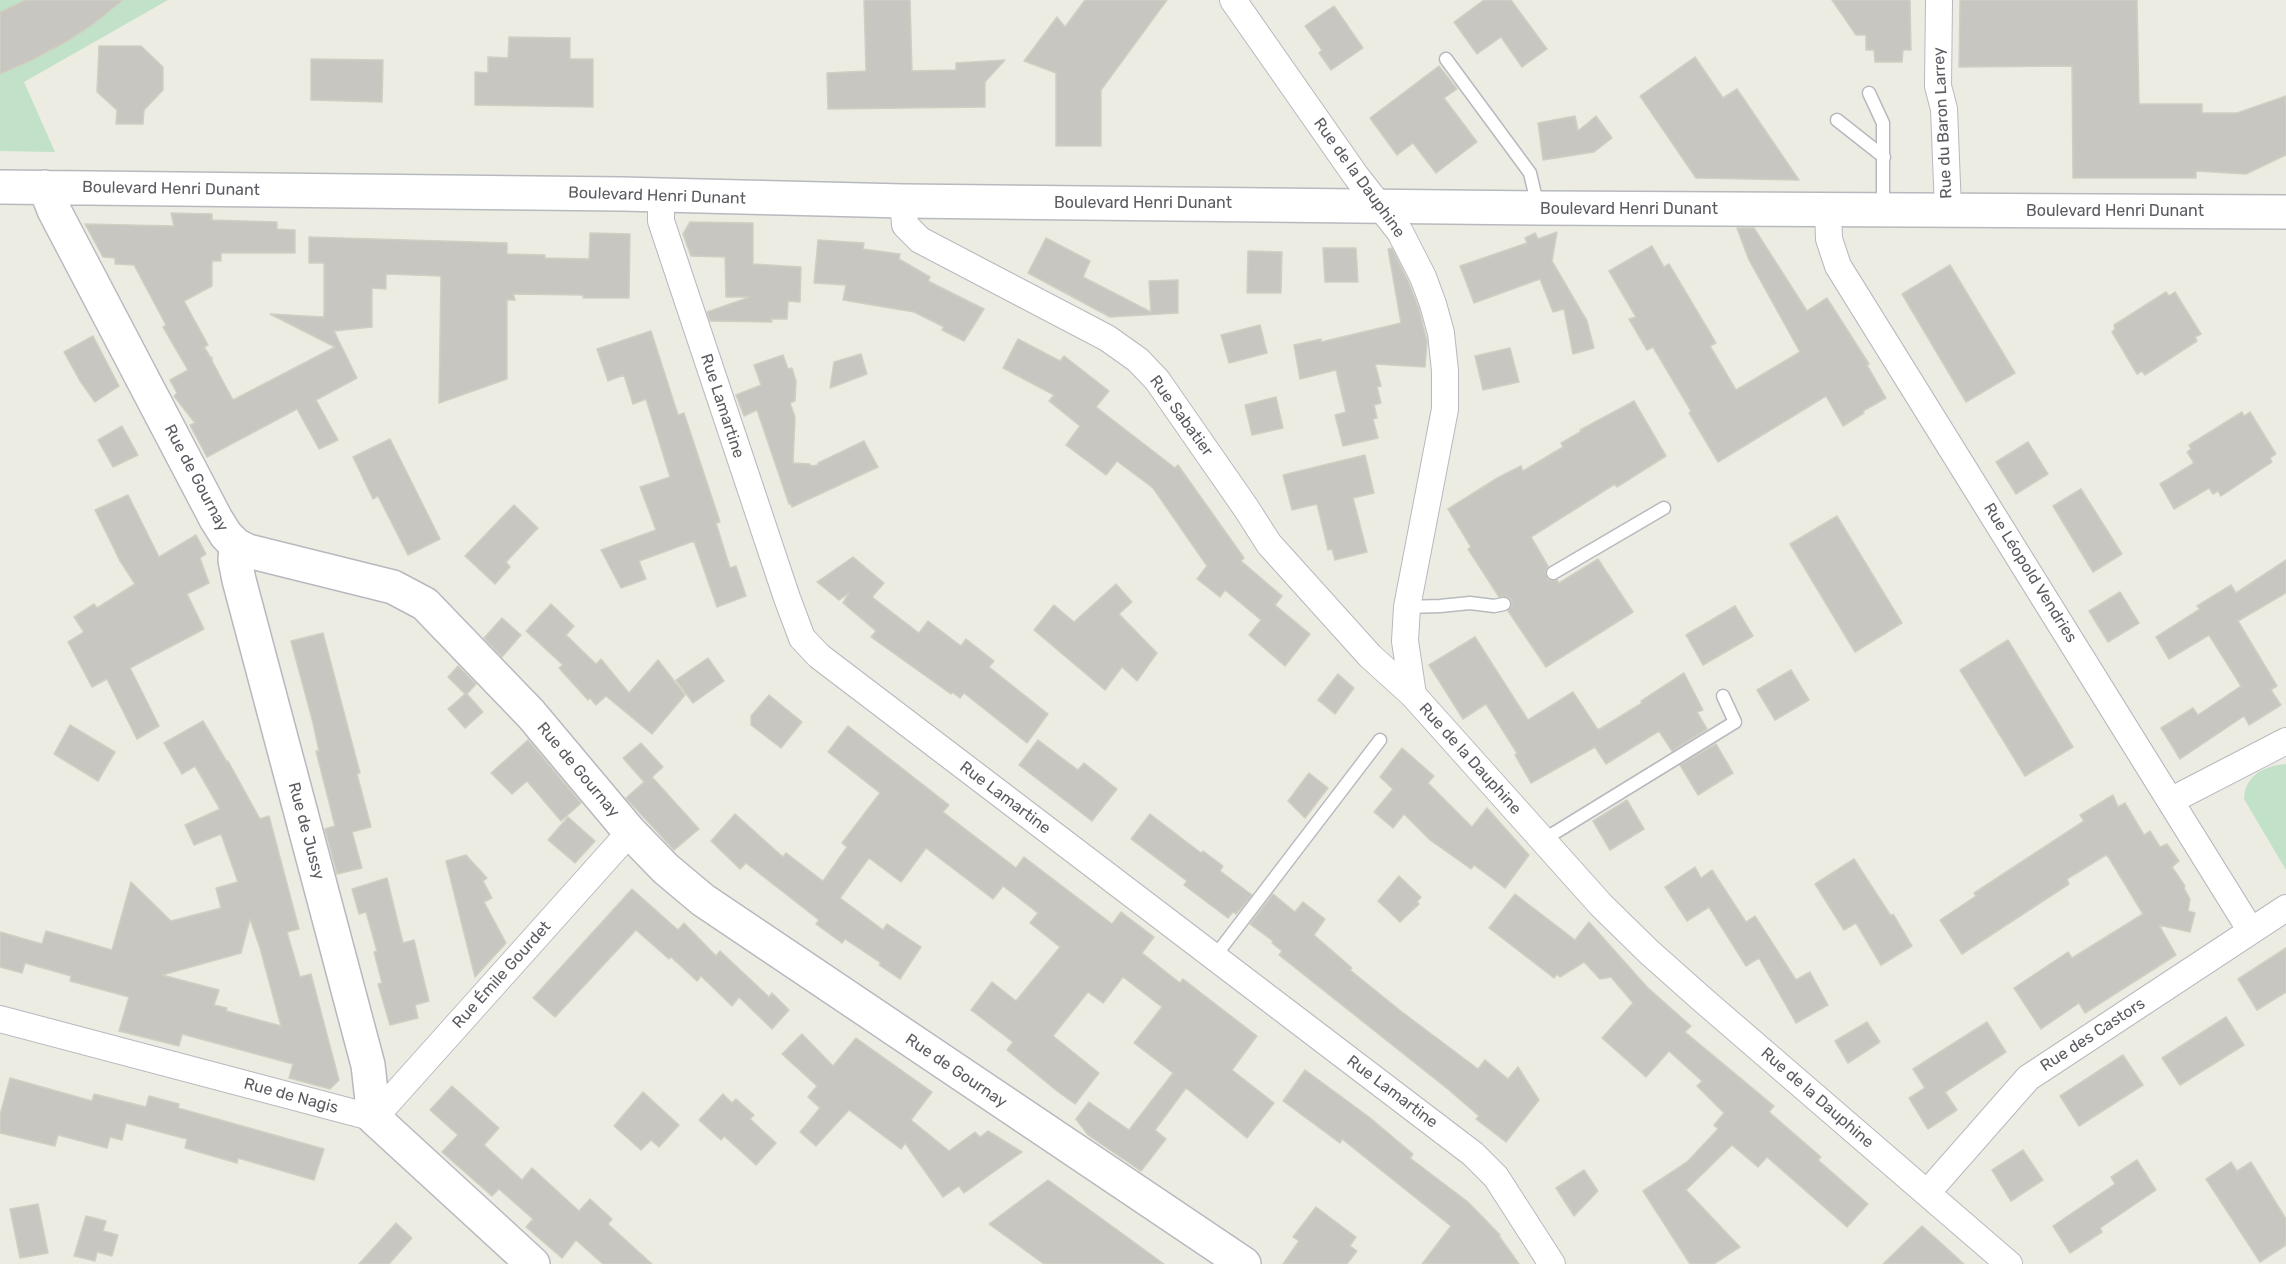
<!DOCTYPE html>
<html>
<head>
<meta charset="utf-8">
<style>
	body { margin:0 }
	canvas { display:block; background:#ecece3 }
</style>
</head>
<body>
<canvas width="2286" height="1264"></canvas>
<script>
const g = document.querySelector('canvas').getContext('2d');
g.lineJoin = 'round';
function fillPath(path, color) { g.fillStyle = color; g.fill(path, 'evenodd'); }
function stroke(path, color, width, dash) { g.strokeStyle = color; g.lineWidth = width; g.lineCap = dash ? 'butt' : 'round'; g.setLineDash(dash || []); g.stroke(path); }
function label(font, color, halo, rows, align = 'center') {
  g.font = font + ' Rubik,sans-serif'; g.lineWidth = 4.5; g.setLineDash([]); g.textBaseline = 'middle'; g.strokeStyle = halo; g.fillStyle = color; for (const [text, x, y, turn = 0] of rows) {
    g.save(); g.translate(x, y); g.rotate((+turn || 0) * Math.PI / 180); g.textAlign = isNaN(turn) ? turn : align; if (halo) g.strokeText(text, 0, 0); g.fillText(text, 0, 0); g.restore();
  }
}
const green = new Path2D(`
	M 0,0 L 168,0 L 24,82 L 55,152 L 0,151 Z
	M 2286,764 L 2286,870 L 2244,799 C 2245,775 2264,766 2286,764 Z`);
const building = new Path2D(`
	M 26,0 L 123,0 L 92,25 L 66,42 L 30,61 L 0,74 L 0,12 Z
	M 864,0 L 910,0 L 912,71 L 956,70 L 956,63 L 1005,60 L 985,82 L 985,107 L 828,109 L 827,73 L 866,71 Z
	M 1085,0 L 1167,0 L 1101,90 L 1101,146 L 1056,146 L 1056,73 L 1024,61 L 1057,17 L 1065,27 Z
	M 1484,0 L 1511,0 L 1547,49 L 1522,67 L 1501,37 L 1477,54 L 1454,22 Z
	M 1832,0 L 1910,0 L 1911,50 L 1903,50 L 1902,62 L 1875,62 L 1874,50 L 1866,50 L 1866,35 L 1856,35 Z
	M 1960,0 L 2137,0 L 2139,104 L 2202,104 L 2202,113 L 2237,113 L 2286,96 L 2286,155 L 2246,174 L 2196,171 L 2196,178 L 2073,178 L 2072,66 L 1959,67 Z
	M 1334,6 L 1363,48 L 1331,70 L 1319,53 L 1322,50 L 1305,26 Z
	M 509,37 L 570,38 L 570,59 L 593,59 L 593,107 L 475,105 L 475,72 L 488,73 L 488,57 L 508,58 Z
	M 99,46 L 141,46 L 163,67 L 163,90 L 144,110 L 143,124 L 116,124 L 117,110 L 97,92 Z
	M 1695,57 L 1723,98 L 1737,89 L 1799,180 L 1696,178 L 1640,96 Z
	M 311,59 L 383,60 L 382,102 L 311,100 Z
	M 1439,66 L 1457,89 L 1444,98 L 1477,142 L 1436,173 L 1413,143 L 1397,155 L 1370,118 Z
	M 1575,116 L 1578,131 L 1596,116 L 1612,138 L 1594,152 L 1543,160 L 1538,123 Z
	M 171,213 L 212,214 L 212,220 L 277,222 L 277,229 L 295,230 L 295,253 L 221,253 L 221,261 L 212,261 L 212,286 L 184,301 L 208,345 L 204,347 L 211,358 L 212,357 L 212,361 L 233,400 L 335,347 L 270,314 L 324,317 L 324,263 L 309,263 L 309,237 L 507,243 L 507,254 L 545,255 L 545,258 L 589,259 L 590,233 L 630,234 L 629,298 L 583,298 L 583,295 L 513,294 L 515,300 L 507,300 L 507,379 L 439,403 L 441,276 L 386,274 L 386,289 L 372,288 L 372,327 L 334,331 L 357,378 L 316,400 L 338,440 L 319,449 L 297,409 L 207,457 L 190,425 L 195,423 L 174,396 L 177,393 L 170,380 L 188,370 L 163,327 L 166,325 L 134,265 L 115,264 L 115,258 L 103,257 L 85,224 L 174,226 Z
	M 690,222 L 753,223 L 753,264 L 801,267 L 800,302 L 788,301 L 787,319 L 771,319 L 772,322 L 710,321 L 707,312 L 750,297 L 726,297 L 725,257 L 691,256 L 683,234 Z
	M 1737,228 L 1754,228 L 1807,311 L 1827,298 L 1869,364 L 1867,365 L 1886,398 L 1863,411 L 1864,413 L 1843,426 L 1826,396 L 1718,462 L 1689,413 L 1691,411 L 1653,347 L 1647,350 L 1629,319 L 1636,317 L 1609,271 L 1652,246 L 1664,267 L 1669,264 L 1716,343 L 1710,346 L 1736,390 L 1800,352 L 1749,260 Z
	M 1557,232 L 1552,261 L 1587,321 L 1594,348 L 1573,354 L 1564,309 L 1553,312 L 1540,279 L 1474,303 L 1460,266 L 1527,243 L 1525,238 L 1535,233 L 1538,239 Z
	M 1046,238 L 1090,261 L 1083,277 L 1151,312 L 1149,281 L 1178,280 L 1178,313 L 1110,317 L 1028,273 Z
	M 818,240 L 864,243 L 863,249 L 900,254 L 899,259 L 930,277 L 928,281 L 984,309 L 964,341 L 942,330 L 944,327 L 914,312 L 843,300 L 846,285 L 814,283 Z
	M 1323,248 L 1356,248 L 1358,282 L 1325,282 Z
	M 1392,248 L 1409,283 L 1419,309 L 1427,341 L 1425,367 L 1375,364 L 1381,386 L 1377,387 L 1381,403 L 1374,405 L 1377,418 L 1373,419 L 1378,438 L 1343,446 L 1335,415 L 1346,412 L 1336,370 L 1300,379 L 1294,345 L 1321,339 L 1321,342 L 1401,323 L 1388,249 Z
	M 1248,251 L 1282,252 L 1281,293 L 1247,293 Z
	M 1950,265 L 2015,373 L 1966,402 L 1902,294 Z
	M 2166,292 L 2169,296 L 2175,292 L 2201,334 L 2195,337 L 2197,341 L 2145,375 L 2142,371 L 2137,374 L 2112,332 L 2115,329 L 2114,325 Z
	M 1260,325 L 1267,353 L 1229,363 L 1221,335 Z
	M 651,331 L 678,415 L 684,413 L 720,522 L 716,523 L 730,568 L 736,566 L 746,596 L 717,607 L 694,541 L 639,561 L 646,579 L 621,588 L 601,550 L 656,530 L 640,487 L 670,477 L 646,399 L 633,404 L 624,375 L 608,381 L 597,349 Z
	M 93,336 L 119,386 L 95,402 L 80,381 L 64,352 Z
	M 1018,339 L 1060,361 L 1064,356 L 1109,391 L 1096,407 L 1175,468 L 1178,465 L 1244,558 L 1241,561 L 1282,596 L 1275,605 L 1310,634 L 1285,666 L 1249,635 L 1261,620 L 1225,590 L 1220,597 L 1197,579 L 1207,566 L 1153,488 L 1117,461 L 1106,475 L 1066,445 L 1080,426 L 1049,401 L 1054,395 L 1003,368 Z
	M 1510,348 L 1519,382 L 1483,390 L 1475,356 Z
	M 861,354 L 867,374 L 830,388 L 834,362 Z
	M 783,355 L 788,369 L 792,368 L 796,381 L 795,401 L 790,403 L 795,417 L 793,463 L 810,464 L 811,466 L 818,465 L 818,463 L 864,441 L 878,467 L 792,507 L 791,504 L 789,504 L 757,410 L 744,416 L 736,395 L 761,385 L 754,365 Z
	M 1276,397 L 1283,428 L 1252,435 L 1245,405 Z
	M 1634,401 L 1666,456 L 1617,487 L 1615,484 L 1531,537 L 1548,566 L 1545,572 L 1548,580 L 1557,580 L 1559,583 L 1598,559 L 1633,612 L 1546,667 L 1508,611 L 1512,606 L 1511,599 L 1506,596 L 1499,597 L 1468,549 L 1471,547 L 1448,509 L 1499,477 L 1521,466 L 1523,471 L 1563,447 L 1561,443 L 1582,431 L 1580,430 Z
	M 2242,412 L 2244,416 L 2250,412 L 2276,454 L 2270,458 L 2272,462 L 2221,496 L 2218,491 L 2213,494 L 2209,488 L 2174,509 L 2160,484 L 2194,463 L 2187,452 L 2191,449 L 2189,445 Z
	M 122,426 L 138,455 L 113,467 L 98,440 Z
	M 390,439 L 440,539 L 408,555 L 378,496 L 373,499 L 353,457 Z
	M 2028,442 L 2048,474 L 2016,494 L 1996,462 Z
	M 1365,455 L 1374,493 L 1353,498 L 1367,552 L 1335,560 L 1332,549 L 1328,550 L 1317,504 L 1292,510 L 1283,475 Z
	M 2081,489 L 2122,554 L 2093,572 L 2053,506 Z
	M 128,495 L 159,557 L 196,535 L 206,554 L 200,558 L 209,583 L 187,594 L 204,629 L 130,668 L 159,726 L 137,739 L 107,679 L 92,687 L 68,642 L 84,632 L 74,617 L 94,604 L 97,608 L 135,584 L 120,561 L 95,510 Z
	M 514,505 L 538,528 L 506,562 L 510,567 L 495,584 L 465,556 Z
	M 1837,516 L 1902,623 L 1855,652 L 1790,544 Z
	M 853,557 L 884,583 L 872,597 L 919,633 L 928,621 L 961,646 L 966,639 L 994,661 L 989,667 L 1048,714 L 1027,743 L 964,693 L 960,698 L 952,692 L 951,694 L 871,637 L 876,631 L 843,603 L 849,593 L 839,600 L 817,582 Z
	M 2286,560 L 2286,593 L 2238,621 L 2277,686 L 2271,690 L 2281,705 L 2249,725 L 2244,716 L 2180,759 L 2161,728 L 2193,708 L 2198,715 L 2241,686 L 2209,635 L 2169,659 L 2156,637 L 2200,609 L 2197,606 L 2231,585 L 2236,593 Z
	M 1116,584 L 1132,602 L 1119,614 L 1157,653 L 1137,681 L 1122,667 L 1105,690 L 1034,630 L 1054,605 L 1074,622 Z
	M 2120,592 L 2139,623 L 2108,642 L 2089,611 Z
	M 551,604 L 574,626 L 566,635 L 596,664 L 601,659 L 629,693 L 658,660 L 685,695 L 652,734 L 606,696 L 596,705 L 590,698 L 588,700 L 559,668 L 563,665 L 526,631 Z
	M 1735,606 L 1753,636 L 1703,665 L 1686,635 Z
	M 502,618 L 521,635 L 502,657 L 484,638 Z
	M 323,633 L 360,773 L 357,774 L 371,827 L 352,832 L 362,868 L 337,874 L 325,829 L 335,826 L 316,751 L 319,751 L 313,723 L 291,641 Z
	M 1475,637 L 1528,720 L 1573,692 L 1598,730 L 1642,703 L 1641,701 L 1684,673 L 1703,710 L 1697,712 L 1707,729 L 1672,751 L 1659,731 L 1606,764 L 1595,747 L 1531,783 L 1515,755 L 1517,753 L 1486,704 L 1463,719 L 1429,665 Z
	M 2008,640 L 2073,747 L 2025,776 L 1960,670 Z
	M 708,658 L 724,681 L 693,703 L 676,680 Z
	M 458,666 L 476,684 L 467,694 L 483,712 L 465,728 L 448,709 L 465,694 L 448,677 Z
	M 1791,670 L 1809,700 L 1775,720 L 1757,690 Z
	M 1338,674 L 1354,688 L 1335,714 L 1318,700 Z
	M 769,695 L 802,722 L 781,748 L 751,725 L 751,716 Z
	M 203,721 L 227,762 L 228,761 L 260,819 L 269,816 L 299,929 L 287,932 L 300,977 L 311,974 L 339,1080 L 330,1089 L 289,1078 L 293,1064 L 182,1034 L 179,1046 L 119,1031 L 129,997 L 70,981 L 71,976 L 25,963 L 22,973 L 0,967 L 0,932 L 42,944 L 46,931 L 112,950 L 131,882 L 171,921 L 221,908 L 216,888 L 238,882 L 221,834 L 194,845 L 185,825 L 220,809 L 195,766 L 182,774 L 164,743 ZM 250,919 L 260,948 L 281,1026 L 226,1011 L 227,1008 L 214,1005 L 219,990 L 162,975 L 241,953 Z
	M 70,725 L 115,752 L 98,781 L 54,754 Z
	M 848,726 L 949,805 L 943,812 L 1016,868 L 1024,857 L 1112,924 L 1121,912 L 1154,937 L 1142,953 L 1180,983 L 1183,979 L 1257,1036 L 1232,1070 L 1274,1103 L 1247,1138 L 1186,1088 L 1155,1130 L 1166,1139 L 1141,1171 L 1088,1135 L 1076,1119 L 1089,1102 L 1129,1130 L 1173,1073 L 1134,1043 L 1162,1007 L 1123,977 L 1103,1003 L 1088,992 L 1053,1036 L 1099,1073 L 1075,1104 L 1057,1091 L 1007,1050 L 1013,1042 L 971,1010 L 992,982 L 1016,1001 L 1060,947 L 1030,923 L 1038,913 L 1003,886 L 993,899 L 926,848 L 901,882 L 869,858 L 840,898 L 883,930 L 887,924 L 921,947 L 900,979 L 879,965 L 881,963 L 845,939 L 842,943 L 816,924 L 819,920 L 746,863 L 740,869 L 711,841 L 735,814 L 783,857 L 786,853 L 823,881 L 847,847 L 842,843 L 880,793 L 828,752 Z
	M 528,740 L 581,803 L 561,821 L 527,781 L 512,794 L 491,773 Z
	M 1038,740 L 1078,770 L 1084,763 L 1117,789 L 1092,821 L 1019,765 Z
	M 641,743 L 663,767 L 652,777 L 699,829 L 674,850 L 626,798 L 644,782 L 623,758 Z
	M 1716,744 L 1733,773 L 1698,795 L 1680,765 Z
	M 1402,748 L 1434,776 L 1428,783 L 1472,827 L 1487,808 L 1529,855 L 1505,888 L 1474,865 L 1471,869 L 1430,840 L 1404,814 L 1393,828 L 1374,812 L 1393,789 L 1380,777 Z
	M 1309,773 L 1328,788 L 1305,818 L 1288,801 Z
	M 2113,795 L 2118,807 L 2125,803 L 2144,835 L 2150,831 L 2160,847 L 2167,844 L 2179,861 L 2172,867 L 2185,886 L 2184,888 L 2190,899 L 2188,911 L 2195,913 L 2190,932 L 2159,925 L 2176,955 L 2085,1013 L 2079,1003 L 2041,1029 L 2014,988 L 2068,952 L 2072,958 L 2143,914 L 2109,858 L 2106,855 L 2067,879 L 2069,884 L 1962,954 L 1940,920 L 1976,896 L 1974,893 L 2084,821 L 2080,815 Z
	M 1627,800 L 1644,829 L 1610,850 L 1593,821 Z
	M 1150,814 L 1201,853 L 1203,851 L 1223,866 L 1220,871 L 1252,895 L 1236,914 L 1233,912 L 1228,918 L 1184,885 L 1187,881 L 1131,839 Z
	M 568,817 L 595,841 L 575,863 L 548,840 Z
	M 466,855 L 487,878 L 483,881 L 492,898 L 484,902 L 506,943 L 475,977 L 446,861 Z
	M 1854,859 L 1891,916 L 1893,914 L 1912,946 L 1881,965 L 1856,923 L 1844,930 L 1815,884 Z
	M 1695,867 L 1701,878 L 1712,870 L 1746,922 L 1755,916 L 1796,980 L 1810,972 L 1828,1005 L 1796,1023 L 1759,958 L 1746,966 L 1709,907 L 1687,921 L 1665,887 Z
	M 1399,876 L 1421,897 L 1417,902 L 1419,904 L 1400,922 L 1378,901 Z
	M 387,878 L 403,943 L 414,940 L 429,1001 L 415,1005 L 418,1018 L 390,1025 L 378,984 L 382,983 L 374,952 L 377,951 L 366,912 L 359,914 L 352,889 Z
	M 632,889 L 678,930 L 684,923 L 716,956 L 720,951 L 769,997 L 772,993 L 789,1010 L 772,1029 L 739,997 L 732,1006 L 701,976 L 697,981 L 671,957 L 669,959 L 636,930 L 555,1017 L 533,998 Z
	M 1273,894 L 1295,912 L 1303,902 L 1325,919 L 1314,935 L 1352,968 L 1350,970 L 1402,1012 L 1478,1069 L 1485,1060 L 1508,1079 L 1518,1067 L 1539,1100 L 1506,1142 L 1476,1119 L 1479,1116 L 1449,1090 L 1279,955 L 1282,951 L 1272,943 L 1273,941 L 1250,924 Z
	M 1515,894 L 1575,940 L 1589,922 L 1647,987 L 1691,1026 L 1685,1032 L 1774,1106 L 1769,1112 L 1821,1157 L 1818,1160 L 1868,1204 L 1847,1227 L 1767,1157 L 1758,1167 L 1732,1145 L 1686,1190 L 1740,1247 L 1714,1264 L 1690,1264 L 1643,1191 L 1687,1162 L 1718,1129 L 1714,1125 L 1724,1113 L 1697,1086 L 1702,1081 L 1669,1051 L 1646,1077 L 1602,1038 L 1633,1003 L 1611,977 L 1600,979 L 1584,962 L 1560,977 L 1557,974 L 1554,978 L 1489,928 Z
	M 2286,948 L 2286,992 L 2257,1010 L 2238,979 Z
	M 2226,1017 L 2244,1045 L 2180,1085 L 2162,1058 Z
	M 1867,1022 L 1880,1042 L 1848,1063 L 1835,1041 Z
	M 1987,1022 L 2006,1052 L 1945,1092 L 1957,1110 L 1928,1129 L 1909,1098 L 1925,1088 L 1913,1069 Z
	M 802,1034 L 833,1066 L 856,1038 L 932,1092 L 911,1120 L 949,1151 L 975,1132 L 980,1137 L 988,1131 L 1022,1152 L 964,1193 L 959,1186 L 943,1197 L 905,1143 L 901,1149 L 849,1110 L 816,1146 L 800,1132 L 820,1108 L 808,1097 L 817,1086 L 782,1054 Z
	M 2123,1055 L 2143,1085 L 2079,1126 L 2060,1096 Z
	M 1305,1070 L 1369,1117 L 1413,1154 L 1410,1158 L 1468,1202 L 1500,1235 L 1499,1236 L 1519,1264 L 1422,1264 L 1451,1226 L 1342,1139 L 1340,1143 L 1283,1101 Z
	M 10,1078 L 92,1101 L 94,1094 L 146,1107 L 149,1096 L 179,1104 L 178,1108 L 324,1149 L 314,1180 L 238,1158 L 237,1163 L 185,1148 L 187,1139 L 126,1123 L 122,1140 L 110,1137 L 107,1148 L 58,1135 L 55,1146 L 0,1133 L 0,1115 Z
	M 452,1086 L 499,1128 L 484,1145 L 522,1180 L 532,1168 L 579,1211 L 590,1199 L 612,1219 L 608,1224 L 652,1264 L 603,1264 L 576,1240 L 562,1258 L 526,1227 L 533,1219 L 499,1189 L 492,1196 L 442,1152 L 458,1135 L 430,1110 Z
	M 643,1092 L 679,1125 L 659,1147 L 651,1140 L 641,1150 L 614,1126 Z
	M 723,1094 L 732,1103 L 736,1099 L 754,1115 L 750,1119 L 776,1143 L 756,1165 L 724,1136 L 721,1140 L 699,1120 Z
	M 2023,1150 L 2043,1180 L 2011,1201 L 1992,1170 Z
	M 2137,1160 L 2156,1190 L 2100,1228 L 2102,1232 L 2070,1253 L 2053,1226 L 2115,1184 L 2111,1177 Z
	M 2231,1162 L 2237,1171 L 2251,1162 L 2286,1219 L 2286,1245 L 2260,1262 L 2206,1179 Z
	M 1584,1170 L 1598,1191 L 1574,1216 L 1556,1188 Z
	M 1048,1180 L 1098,1216 L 1164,1264 L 1044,1264 L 989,1224 Z
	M 38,1204 L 48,1253 L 20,1258 L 10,1209 Z
	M 1316,1207 L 1356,1237 L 1350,1246 L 1357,1251 L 1347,1264 L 1283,1264 L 1299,1241 L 1293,1237 Z
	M 86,1216 L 106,1221 L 103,1231 L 118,1235 L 112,1256 L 97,1252 L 95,1261 L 74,1256 Z
	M 396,1223 L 412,1238 L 389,1264 L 359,1264 Z
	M 1922,1226 L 1941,1243 L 1964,1264 L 1883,1264 Z`);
const lane = new Path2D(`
	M 1446,59 L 1530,173 L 1538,207
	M 1869,93 L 1883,123 L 1883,208
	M 1837,120 L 1884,157
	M 1553,573 L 1664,508
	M 1407,607 L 1440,606 L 1470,603 L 1494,606 L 1504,604
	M 1543,840 L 1735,722 L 1723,696
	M 1212,956 L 1222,947 L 1380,740`);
const street = new Path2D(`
	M 1233,0 L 1356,176 L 1400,232 L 1423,277 L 1433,304 L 1441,333 L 1445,371 L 1445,409 L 1407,607 L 1405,641 L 1413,695
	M 1939,0 L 1938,86 L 1944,109 L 1948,209
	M 661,196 L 661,221 L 787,598 L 802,638 L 819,656 L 1473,1154 L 1496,1177 L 1552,1264
	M 903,201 L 905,225 L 920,240 L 1107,338 L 1138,360 L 1157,380 L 1246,508 L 1269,544 L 1370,656 L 1413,695 L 1601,905 L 1649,952 L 1703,1000 L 2009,1264
	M 1828,210 L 1829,239 L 1838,266 L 2251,931
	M 2172,800 L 2286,741
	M 0,1019 L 374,1118 L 630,832
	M 1927,1193 L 2028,1078 L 2286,908`);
const secondary = new Path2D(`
	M 0,187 L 621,194 L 903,201 L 1538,208 L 2286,212
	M 45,187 L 54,210 L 216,519 L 226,535 L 236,545 L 248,551 L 393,587 L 425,604 L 531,714 L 630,832 L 666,869 L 703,900 L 1244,1264
	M 236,545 L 235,560 L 239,580 L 368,1065 L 374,1118 L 533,1264`);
const streetNames = [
	["Rue du Baron Larrey",1943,123,-93],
	["Rue de la Dauphine",1359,178,54],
	["Boulevard Henri Dunant",171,189,1],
	["Boulevard Henri Dunant",657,196,2],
	["Boulevard Henri Dunant",1143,203],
	["Boulevard Henri Dunant",1629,209],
	["Boulevard Henri Dunant",2115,211],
	["Rue Lamartine",722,406,72],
	["Rue Sabatier",1181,416,54],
	["Rue de Gournay",196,478,62],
	["Rue Léopold Vendries",2030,573,58],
	["Rue de la Dauphine",1470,759,48],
	["Rue de Gournay",578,770,50],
	["Rue Lamartine",1005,798,37],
	["Rue de Jussy",306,831,75],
	["Rue Émile Gourdet",502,975,-48],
	["Rue des Castors",2093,1035,-33],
	["Rue de Gournay",956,1071,34],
	["Rue Lamartine",1392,1092,37],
	["Rue de Nagis",291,1096,15],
	["Rue de la Dauphine",1817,1098,41]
];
fillPath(green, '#c2e1c9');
fillPath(building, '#c7c6c0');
stroke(building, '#d0cfc2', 1.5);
stroke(lane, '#b8b9be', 15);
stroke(street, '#b8b9be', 28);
stroke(secondary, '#b8b9bf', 36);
stroke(lane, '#fff', 12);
stroke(street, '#fff', 26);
stroke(secondary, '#fff', 33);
label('16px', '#5b5c62', '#fff', streetNames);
</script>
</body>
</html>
